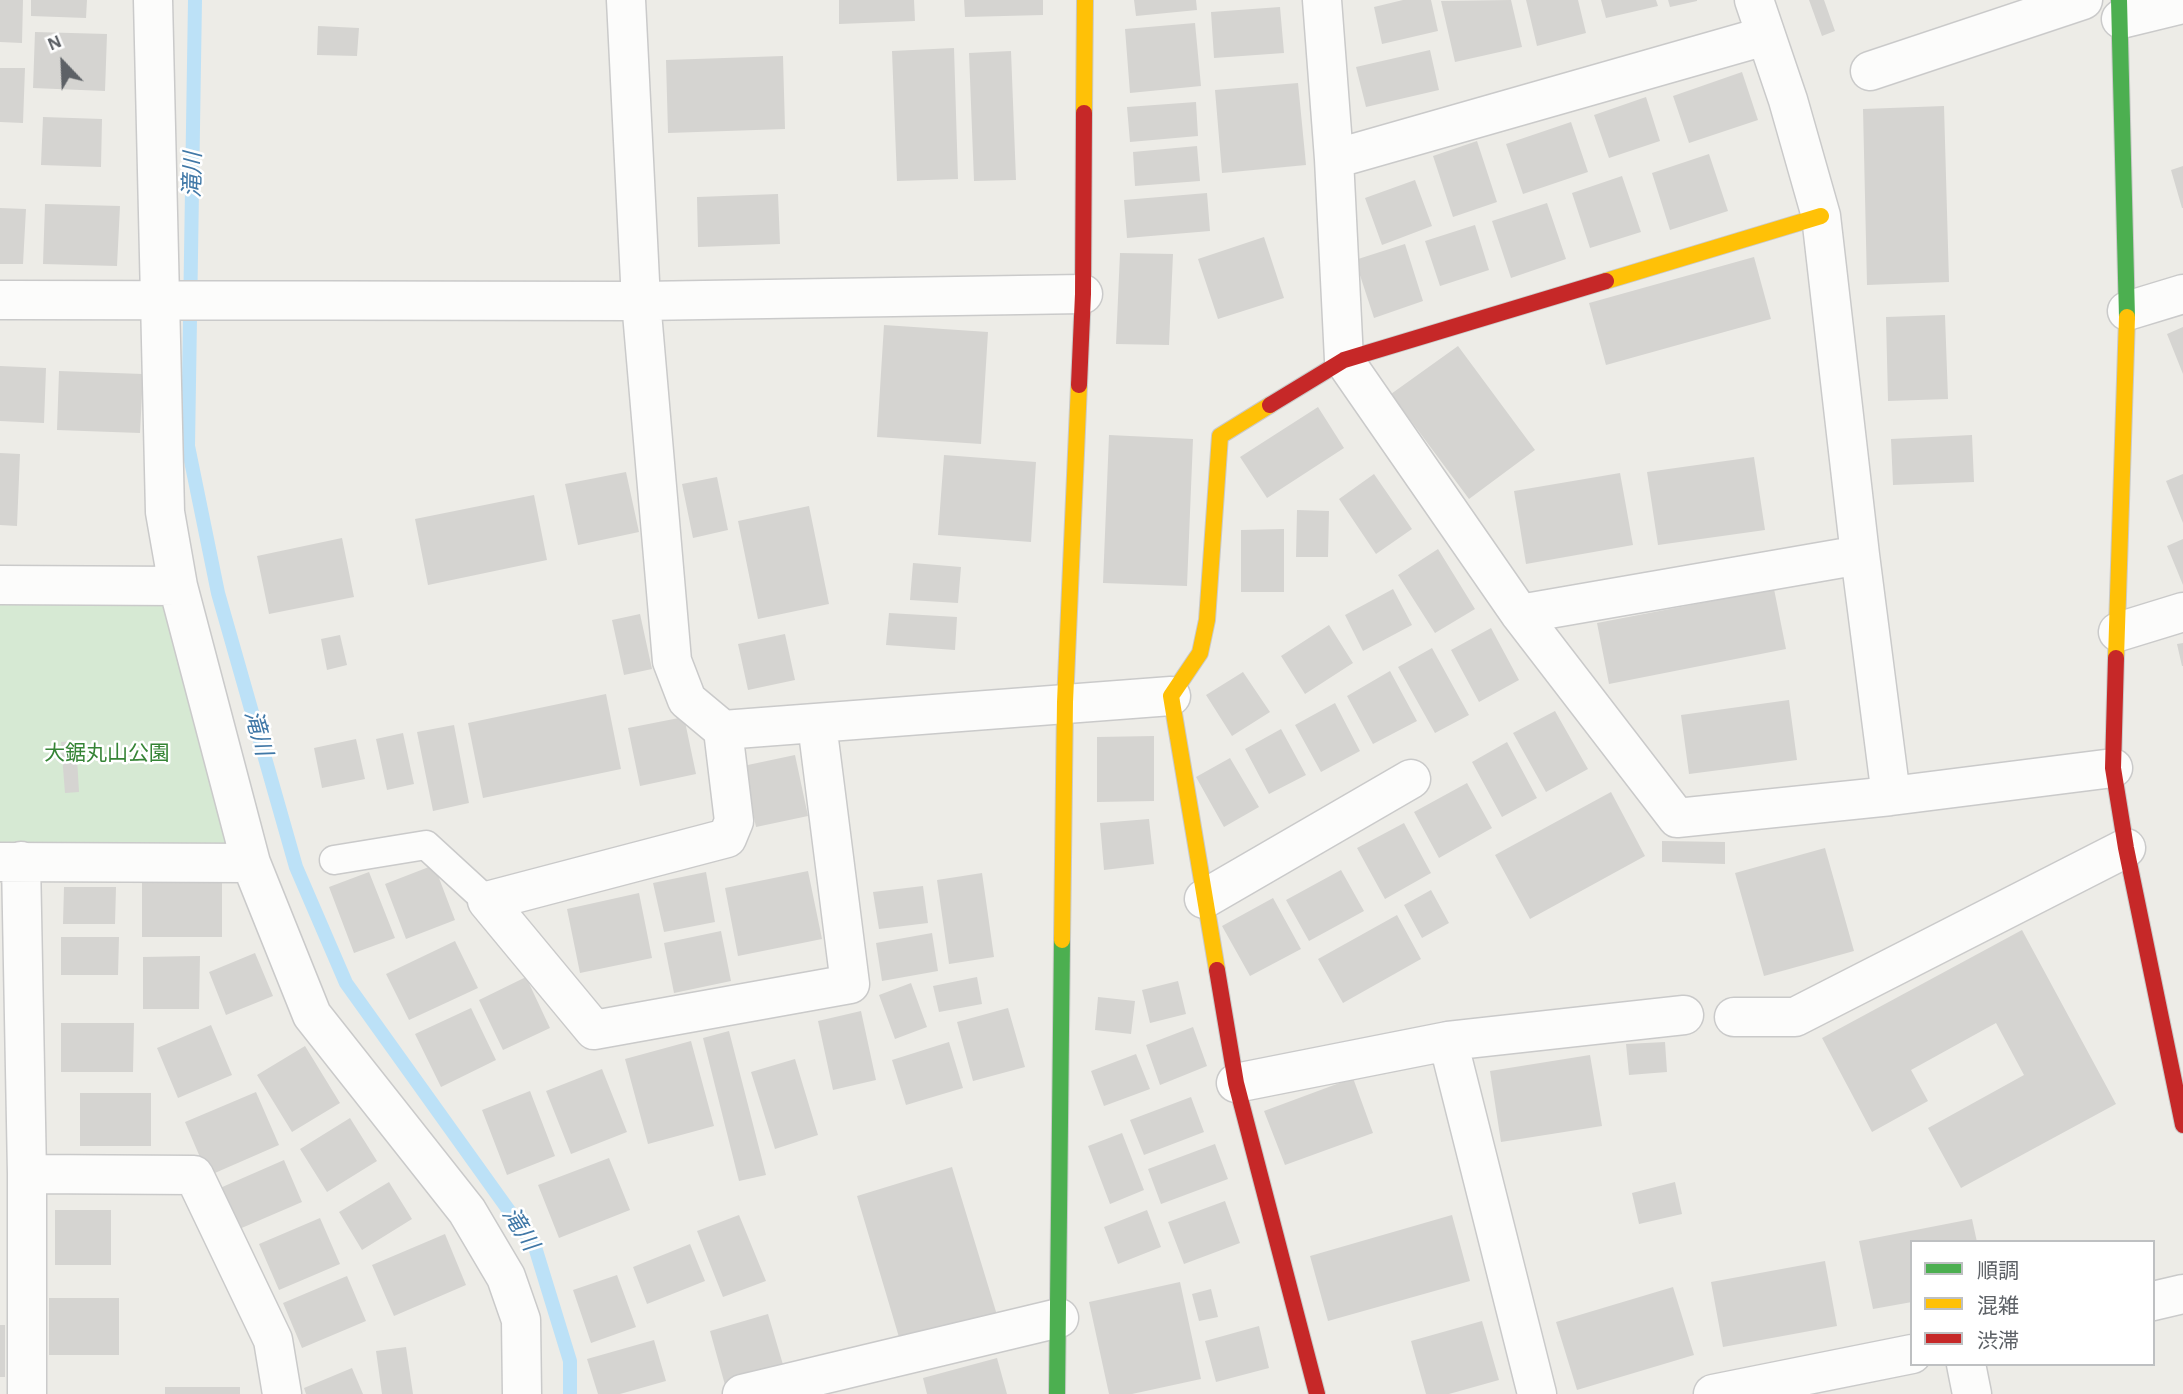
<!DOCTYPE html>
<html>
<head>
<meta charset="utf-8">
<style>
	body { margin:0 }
	#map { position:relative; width:2183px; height:1394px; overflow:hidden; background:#edece7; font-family:"Alegreya Sans","Noto Sans JP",sans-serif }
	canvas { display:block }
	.legend { position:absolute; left:1910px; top:1240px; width:245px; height:126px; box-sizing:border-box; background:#fff; border:2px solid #bec0c2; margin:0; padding:9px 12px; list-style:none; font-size:21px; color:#5d6166 }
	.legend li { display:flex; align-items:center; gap:14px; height:35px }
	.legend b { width:35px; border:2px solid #bec0c2 }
	.north { position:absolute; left:28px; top:28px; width:70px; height:70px; -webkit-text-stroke:5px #fff; paint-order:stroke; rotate:337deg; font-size:19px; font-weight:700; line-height:28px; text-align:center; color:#5d6166 }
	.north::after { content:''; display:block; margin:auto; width:24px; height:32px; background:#5d6166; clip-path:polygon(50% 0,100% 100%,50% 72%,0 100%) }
</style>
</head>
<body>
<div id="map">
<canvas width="2183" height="1394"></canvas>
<ul class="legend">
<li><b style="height:9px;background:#4caf50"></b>順調</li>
<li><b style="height:9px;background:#ffc107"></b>混雑</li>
<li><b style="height:9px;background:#c62828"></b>渋滞</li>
</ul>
<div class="north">N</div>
</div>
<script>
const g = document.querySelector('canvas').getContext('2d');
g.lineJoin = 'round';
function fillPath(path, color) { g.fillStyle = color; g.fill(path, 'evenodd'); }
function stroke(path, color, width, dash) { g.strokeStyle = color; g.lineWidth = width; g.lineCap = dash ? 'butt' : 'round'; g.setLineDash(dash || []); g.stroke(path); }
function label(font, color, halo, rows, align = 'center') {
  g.font = font + ' "Alegreya Sans","Noto Sans JP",sans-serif'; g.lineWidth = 5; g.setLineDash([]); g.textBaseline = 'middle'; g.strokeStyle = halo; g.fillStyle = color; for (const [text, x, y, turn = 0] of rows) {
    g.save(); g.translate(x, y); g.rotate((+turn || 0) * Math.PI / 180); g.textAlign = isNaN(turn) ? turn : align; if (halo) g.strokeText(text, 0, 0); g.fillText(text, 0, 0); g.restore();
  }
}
const green = new Path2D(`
	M 0,593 L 172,594 L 251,863 L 0,862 Z`);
const stream = new Path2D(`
	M 195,0 L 188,446 L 218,593 L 296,867 L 346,983 L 535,1247 L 570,1361 L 570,1394`);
const building = new Path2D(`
	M 0,0 L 23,0 L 22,43 L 0,42 Z
	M 31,0 L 87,0 L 86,18 L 31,16 Z
	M 839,0 L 914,0 L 915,21 L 839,24 Z
	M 964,0 L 1043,0 L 1043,15 L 965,17 Z
	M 1134,0 L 1196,0 L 1197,10 L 1136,16 Z
	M 1403,0 L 1431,0 L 1438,31 L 1382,44 L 1374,7 Z
	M 1511,0 L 1522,47 L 1455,62 L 1441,1 Z
	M 1526,0 L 1578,0 L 1586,33 L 1537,46 Z
	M 1601,0 L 1656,0 L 1658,6 L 1606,18 Z
	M 1668,0 L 1697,0 L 1697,1 L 1670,7 Z
	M 1809,0 L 1824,0 L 1835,31 L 1822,36 Z
	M 1280,7 L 1284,53 L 1214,58 L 1211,12 Z
	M 1195,23 L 1201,86 L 1130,93 L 1125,29 Z
	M 318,26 L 359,28 L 357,56 L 317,55 Z
	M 35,32 L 107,34 L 105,91 L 33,88 Z
	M 954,48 L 958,179 L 897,181 L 892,51 Z
	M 1430,50 L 1439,90 L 1366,107 L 1356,67 Z
	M 1011,51 L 1016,180 L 974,181 L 969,53 Z
	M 783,56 L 785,129 L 668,133 L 666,60 Z
	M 0,68 L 25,68 L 23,123 L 0,122 Z
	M 1742,72 L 1758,120 L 1689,143 L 1673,96 Z
	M 1298,83 L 1306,165 L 1222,173 L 1215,90 Z
	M 1646,97 L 1660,141 L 1609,158 L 1594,115 Z
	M 1196,102 L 1198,136 L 1130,142 L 1127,107 Z
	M 1944,106 L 1949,282 L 1867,285 L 1863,109 Z
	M 43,117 L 102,119 L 101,167 L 41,165 Z
	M 1571,122 L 1588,172 L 1523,194 L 1506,144 Z
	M 1477,141 L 1497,202 L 1453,217 L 1433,156 Z
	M 1197,146 L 1200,181 L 1135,186 L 1133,152 Z
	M 1709,154 L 1728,211 L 1670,230 L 1652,173 Z
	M 2183,166 L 2183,208 L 2182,208 L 2171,170 Z
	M 1622,176 L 1641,232 L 1590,248 L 1572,193 Z
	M 1415,180 L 1432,226 L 1382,245 L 1365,198 Z
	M 1207,193 L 1210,231 L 1127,238 L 1124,200 Z
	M 778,194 L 780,244 L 698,247 L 697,197 Z
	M 1547,203 L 1566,259 L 1511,278 L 1492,221 Z
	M 45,204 L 120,206 L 117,266 L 43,264 Z
	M 0,208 L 26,209 L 23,264 L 0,264 Z
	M 1475,225 L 1489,270 L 1440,286 L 1425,241 Z
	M 1264,237 L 1284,298 L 1218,319 L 1198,259 Z
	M 1405,244 L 1423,301 L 1374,318 L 1355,260 Z
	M 1120,253 L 1173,254 L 1169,345 L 1116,344 Z
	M 1754,257 L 1771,319 L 1606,365 L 1589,303 Z
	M 1945,315 L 1948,399 L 1888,401 L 1886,317 Z
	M 884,325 L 988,332 L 981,444 L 877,437 Z
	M 2183,327 L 2183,374 L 2167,334 Z
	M 1458,346 L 1535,450 L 1469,499 L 1391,394 Z
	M 0,366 L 46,368 L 44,423 L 0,421 Z
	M 59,371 L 143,374 L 140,433 L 57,430 Z
	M 1318,407 L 1344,448 L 1267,498 L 1240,457 Z
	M 1109,435 L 1193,439 L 1187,586 L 1103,583 Z
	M 1972,435 L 1974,482 L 1893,485 L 1891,439 Z
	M 0,453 L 20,454 L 17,526 L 0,525 Z
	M 944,455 L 1036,462 L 1031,542 L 938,535 Z
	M 1754,457 L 1765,530 L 1658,545 L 1647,472 Z
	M 626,472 L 639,532 L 578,545 L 565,484 Z
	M 1620,473 L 1633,545 L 1526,564 L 1514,491 Z
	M 1374,474 L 1412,529 L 1376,554 L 1339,499 Z
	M 2183,474 L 2183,523 L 2166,481 Z
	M 717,477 L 728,530 L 693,538 L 682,484 Z
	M 534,495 L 547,560 L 428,585 L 415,519 Z
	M 809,506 L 829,604 L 758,619 L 738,521 Z
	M 1297,510 L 1329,511 L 1328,557 L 1296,557 Z
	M 1284,529 L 1284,592 L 1241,592 L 1241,530 Z
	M 342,538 L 354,597 L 269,614 L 257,556 Z
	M 2183,539 L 2183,585 L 2167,546 Z
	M 1438,549 L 1475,609 L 1435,633 L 1398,575 Z
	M 913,563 L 961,567 L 958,603 L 910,600 Z
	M 1393,589 L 1412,625 L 1363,651 L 1345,615 Z
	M 1774,589 L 1786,649 L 1609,684 L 1597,623 Z
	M 889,613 L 957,617 L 955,650 L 886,645 Z
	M 640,614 L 652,669 L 624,675 L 612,620 Z
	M 1329,625 L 1353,663 L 1305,694 L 1281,656 Z
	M 1491,628 L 1519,680 L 1479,702 L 1451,650 Z
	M 785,634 L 795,680 L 748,690 L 738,644 Z
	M 340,635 L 347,665 L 327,670 L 321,639 Z
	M 2183,643 L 2183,666 L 2182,666 L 2177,644 Z
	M 1432,648 L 1469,715 L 1435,733 L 1398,667 Z
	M 1390,671 L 1417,721 L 1373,744 L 1347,696 Z
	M 1243,672 L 1270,712 L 1232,736 L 1206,695 Z
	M 606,694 L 621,769 L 483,798 L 468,723 Z
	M 1789,700 L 1797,760 L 1689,774 L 1681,715 Z
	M 1335,703 L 1360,751 L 1321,772 L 1295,725 Z
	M 1555,711 L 1588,769 L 1546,792 L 1513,733 Z
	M 684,717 L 696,774 L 640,786 L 628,728 Z
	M 454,725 L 469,803 L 433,811 L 417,732 Z
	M 1281,729 L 1306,775 L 1269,794 L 1245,749 Z
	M 403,733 L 414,784 L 387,790 L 376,739 Z
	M 1154,736 L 1154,801 L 1097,802 L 1097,737 Z
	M 356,739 L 365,779 L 322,788 L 314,748 Z
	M 76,741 L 79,792 L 65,793 L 61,742 Z
	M 1507,742 L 1537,798 L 1502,817 L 1472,762 Z
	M 795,755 L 808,816 L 756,827 L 743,766 Z
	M 1230,758 L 1259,807 L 1224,827 L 1196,777 Z
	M 1467,783 L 1492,828 L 1439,858 L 1414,812 Z
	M 1611,792 L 1645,856 L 1530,919 L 1495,855 Z
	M 1149,819 L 1154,864 L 1104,870 L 1100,823 Z
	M 1404,823 L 1431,873 L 1385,899 L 1357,848 Z
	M 1662,841 L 1725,842 L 1725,864 L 1662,862 Z
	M 1825,848 L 1854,951 L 1764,976 L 1735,873 Z
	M 434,865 L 455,920 L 406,939 L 385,884 Z
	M 1341,870 L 1364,911 L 1309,941 L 1286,900 Z
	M 808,871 L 822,939 L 738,956 L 725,888 Z
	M 369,872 L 395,938 L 354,953 L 329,887 Z
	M 706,872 L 715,922 L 664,932 L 653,883 Z
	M 982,873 L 994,957 L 949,964 L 937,880 Z
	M 142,880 L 222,880 L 222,937 L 142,937 Z
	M 923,886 L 928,923 L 879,929 L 873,892 Z
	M 64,887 L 116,887 L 115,924 L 63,924 Z
	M 1431,890 L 1449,923 L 1422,938 L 1404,905 Z
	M 639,893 L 652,958 L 580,973 L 567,909 Z
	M 1273,898 L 1301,949 L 1250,976 L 1222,926 Z
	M 1397,915 L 1421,959 L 1343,1003 L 1318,959 Z
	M 2022,930 L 2116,1104 L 1961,1188 L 1928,1128 L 2024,1075 L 1996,1023 L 1911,1070 L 1928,1101 L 1872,1132 L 1822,1038 Z
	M 721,931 L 731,981 L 674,993 L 664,943 Z
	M 932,933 L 938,971 L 882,981 L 876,943 Z
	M 61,937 L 119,937 L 118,975 L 61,975 Z
	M 455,941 L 478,988 L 409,1020 L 386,974 Z
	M 255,953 L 273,996 L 226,1015 L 209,972 Z
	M 200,956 L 199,1009 L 143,1009 L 143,957 Z
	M 526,977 L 550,1028 L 503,1050 L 479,1000 Z
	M 977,977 L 982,1004 L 939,1012 L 933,986 Z
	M 1178,981 L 1186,1014 L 1150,1023 L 1142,990 Z
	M 911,983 L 927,1027 L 895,1039 L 879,995 Z
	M 1098,997 L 1135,1001 L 1131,1034 L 1095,1030 Z
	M 471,1008 L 496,1060 L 441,1087 L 415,1034 Z
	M 1008,1008 L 1025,1067 L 973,1081 L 957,1022 Z
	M 861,1011 L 876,1080 L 833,1090 L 818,1021 Z
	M 61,1023 L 134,1023 L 133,1072 L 61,1072 Z
	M 211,1025 L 232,1075 L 178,1098 L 157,1048 Z
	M 1193,1027 L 1207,1066 L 1160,1085 L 1146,1045 Z
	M 729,1031 L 766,1175 L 739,1181 L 703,1038 Z
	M 691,1041 L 714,1126 L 648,1144 L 625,1059 Z
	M 949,1042 L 963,1088 L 906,1105 L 892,1060 Z
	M 1665,1042 L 1667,1072 L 1629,1075 L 1626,1044 Z
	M 305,1046 L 340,1103 L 292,1132 L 257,1075 Z
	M 1136,1054 L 1150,1089 L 1104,1106 L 1091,1071 Z
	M 1590,1055 L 1602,1126 L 1501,1142 L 1490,1071 Z
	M 795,1059 L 818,1135 L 775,1149 L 751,1072 Z
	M 602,1069 L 627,1132 L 571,1154 L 546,1091 Z
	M 1353,1078 L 1373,1133 L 1285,1165 L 1264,1111 Z
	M 530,1091 L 555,1156 L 507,1175 L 482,1110 Z
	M 256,1092 L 279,1145 L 208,1176 L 185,1122 Z
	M 80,1093 L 151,1093 L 151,1146 L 80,1146 Z
	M 1191,1097 L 1204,1132 L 1144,1155 L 1130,1120 Z
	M 350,1118 L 377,1161 L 327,1192 L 300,1149 Z
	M 1122,1133 L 1144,1190 L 1110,1204 L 1088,1146 Z
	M 1215,1144 L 1228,1179 L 1161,1204 L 1148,1169 Z
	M 609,1158 L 630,1210 L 559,1238 L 538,1185 Z
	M 284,1160 L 302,1202 L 237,1230 L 220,1188 Z
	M 952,1167 L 997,1315 L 901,1344 L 857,1196 Z
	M 389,1182 L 412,1219 L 362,1250 L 339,1212 Z
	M 1675,1182 L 1682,1214 L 1639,1224 L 1632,1193 Z
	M 1225,1201 L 1240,1243 L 1184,1264 L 1168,1222 Z
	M 55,1210 L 111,1210 L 111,1265 L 55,1265 Z
	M 1147,1210 L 1161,1247 L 1118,1264 L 1104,1227 Z
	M 739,1215 L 766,1281 L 723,1297 L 697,1231 Z
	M 1452,1215 L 1470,1281 L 1328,1321 L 1310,1256 Z
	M 320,1218 L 340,1264 L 279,1290 L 259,1244 Z
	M 1972,1219 L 1977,1242 L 1912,1242 L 1912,1302 L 1873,1309 L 1859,1241 Z
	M 445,1234 L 466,1285 L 394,1316 L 372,1265 Z
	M 690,1244 L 705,1281 L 647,1304 L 633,1267 Z
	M 1825,1261 L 1837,1326 L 1723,1347 L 1711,1282 Z
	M 617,1275 L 636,1327 L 591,1343 L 573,1290 Z
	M 347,1276 L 366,1321 L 302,1348 L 283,1303 Z
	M 1180,1282 L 1201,1379 L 1132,1394 L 1109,1394 L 1089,1302 Z
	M 1673,1287 L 1694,1355 L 1577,1390 L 1556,1322 Z
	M 1211,1289 L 1218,1317 L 1199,1321 L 1192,1294 Z
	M 49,1298 L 119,1298 L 119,1355 L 49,1355 Z
	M 768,1314 L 784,1368 L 725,1385 L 710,1331 Z
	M 1482,1321 L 1499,1380 L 1449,1394 L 1426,1394 L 1411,1341 Z
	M 0,1325 L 5,1325 L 5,1377 L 0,1377 Z
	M 1259,1326 L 1269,1368 L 1216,1382 L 1205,1341 Z
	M 654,1340 L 666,1381 L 620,1394 L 598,1394 L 587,1359 Z
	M 406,1347 L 413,1394 L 382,1394 L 376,1351 Z
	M 997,1358 L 1007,1394 L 927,1394 L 923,1378 Z
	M 352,1368 L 363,1394 L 306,1394 L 304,1388 Z
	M 165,1387 L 240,1387 L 240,1394 L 165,1394 Z`);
const lane = new Path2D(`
	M 334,860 L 426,845 L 487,901`);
const street = new Path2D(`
	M 153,0 L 165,512 L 178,586 L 251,863 L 312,1015 L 467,1211 L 506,1277 L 521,1320 L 522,1394
	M 626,0 L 641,301 L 672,661 L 687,700 L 723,730 L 1171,696
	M 1322,0 L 1334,159 L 1344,360 L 1520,614 L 1677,818 L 1891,796 L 2113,768
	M 1754,0 L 1788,100 L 1821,216 L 1860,555 L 1891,796
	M 2121,19 L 2183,4
	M 1870,71 L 2083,0
	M 1334,159 L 1765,36
	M 0,300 L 641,301 L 1083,294
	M 2127,311 L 2183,294
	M 0,585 L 178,586
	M 1520,614 L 1860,555
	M 2118,632 L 2183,612
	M 723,730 L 734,821 L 727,838 L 487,901 L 594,1030 L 850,984 L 817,724
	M 21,861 L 27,1174 L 27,1394
	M 0,862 L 251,863
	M 1204,899 L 1411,779
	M 1734,1017 L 1795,1017 L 2126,848
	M 1448,1041 L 1537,1394
	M 1236,1083 L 1448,1041 L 1684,1015
	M 27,1174 L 194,1175 L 273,1340 L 282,1394
	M 2153,1301 L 2183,1294
	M 1966,1364 L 1972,1394
	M 742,1394 L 1059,1318
	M 1713,1394 L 1912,1354`);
const fast = new Path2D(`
	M 2119,0 L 2127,317
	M 1057,1394 L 1062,940`);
const slow = new Path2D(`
	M 1084,113 L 1085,0
	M 1606,281 L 1821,216
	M 2116,658 L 2127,317
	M 1062,940 L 1065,702 L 1079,385
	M 1217,970 L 1171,696 L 1200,653 L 1207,620 L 1220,436 L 1270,405`);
const jam = new Path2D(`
	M 1079,385 L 1083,294 L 1084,113
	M 1270,405 L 1344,360 L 1606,281
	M 2116,658 L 2113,768 L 2126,848 L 2183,1125
	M 1217,970 L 1236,1083 L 1317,1394`);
const parkNames = [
	["大鋸丸山公園",107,754]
];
const waterNames = [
	["滝川",193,175,-89],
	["滝川",258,733,74],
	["滝川",520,1229,58]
];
fillPath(green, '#d6e9d3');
stroke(stream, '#bce1f7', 14);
fillPath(building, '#d5d4d1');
stroke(lane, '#cacaca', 31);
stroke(street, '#cacaca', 41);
stroke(fast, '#cacac9', 18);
stroke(slow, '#cacac9', 18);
stroke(jam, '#cacac9', 18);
stroke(lane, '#fcfcfb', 28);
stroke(street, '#fcfcfb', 38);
stroke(fast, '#4caf50', 16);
stroke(slow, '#ffc107', 16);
stroke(jam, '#c62828', 16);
label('21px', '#368436', '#fff', parkNames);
label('italic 23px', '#4078a7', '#fff', waterNames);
</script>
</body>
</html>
